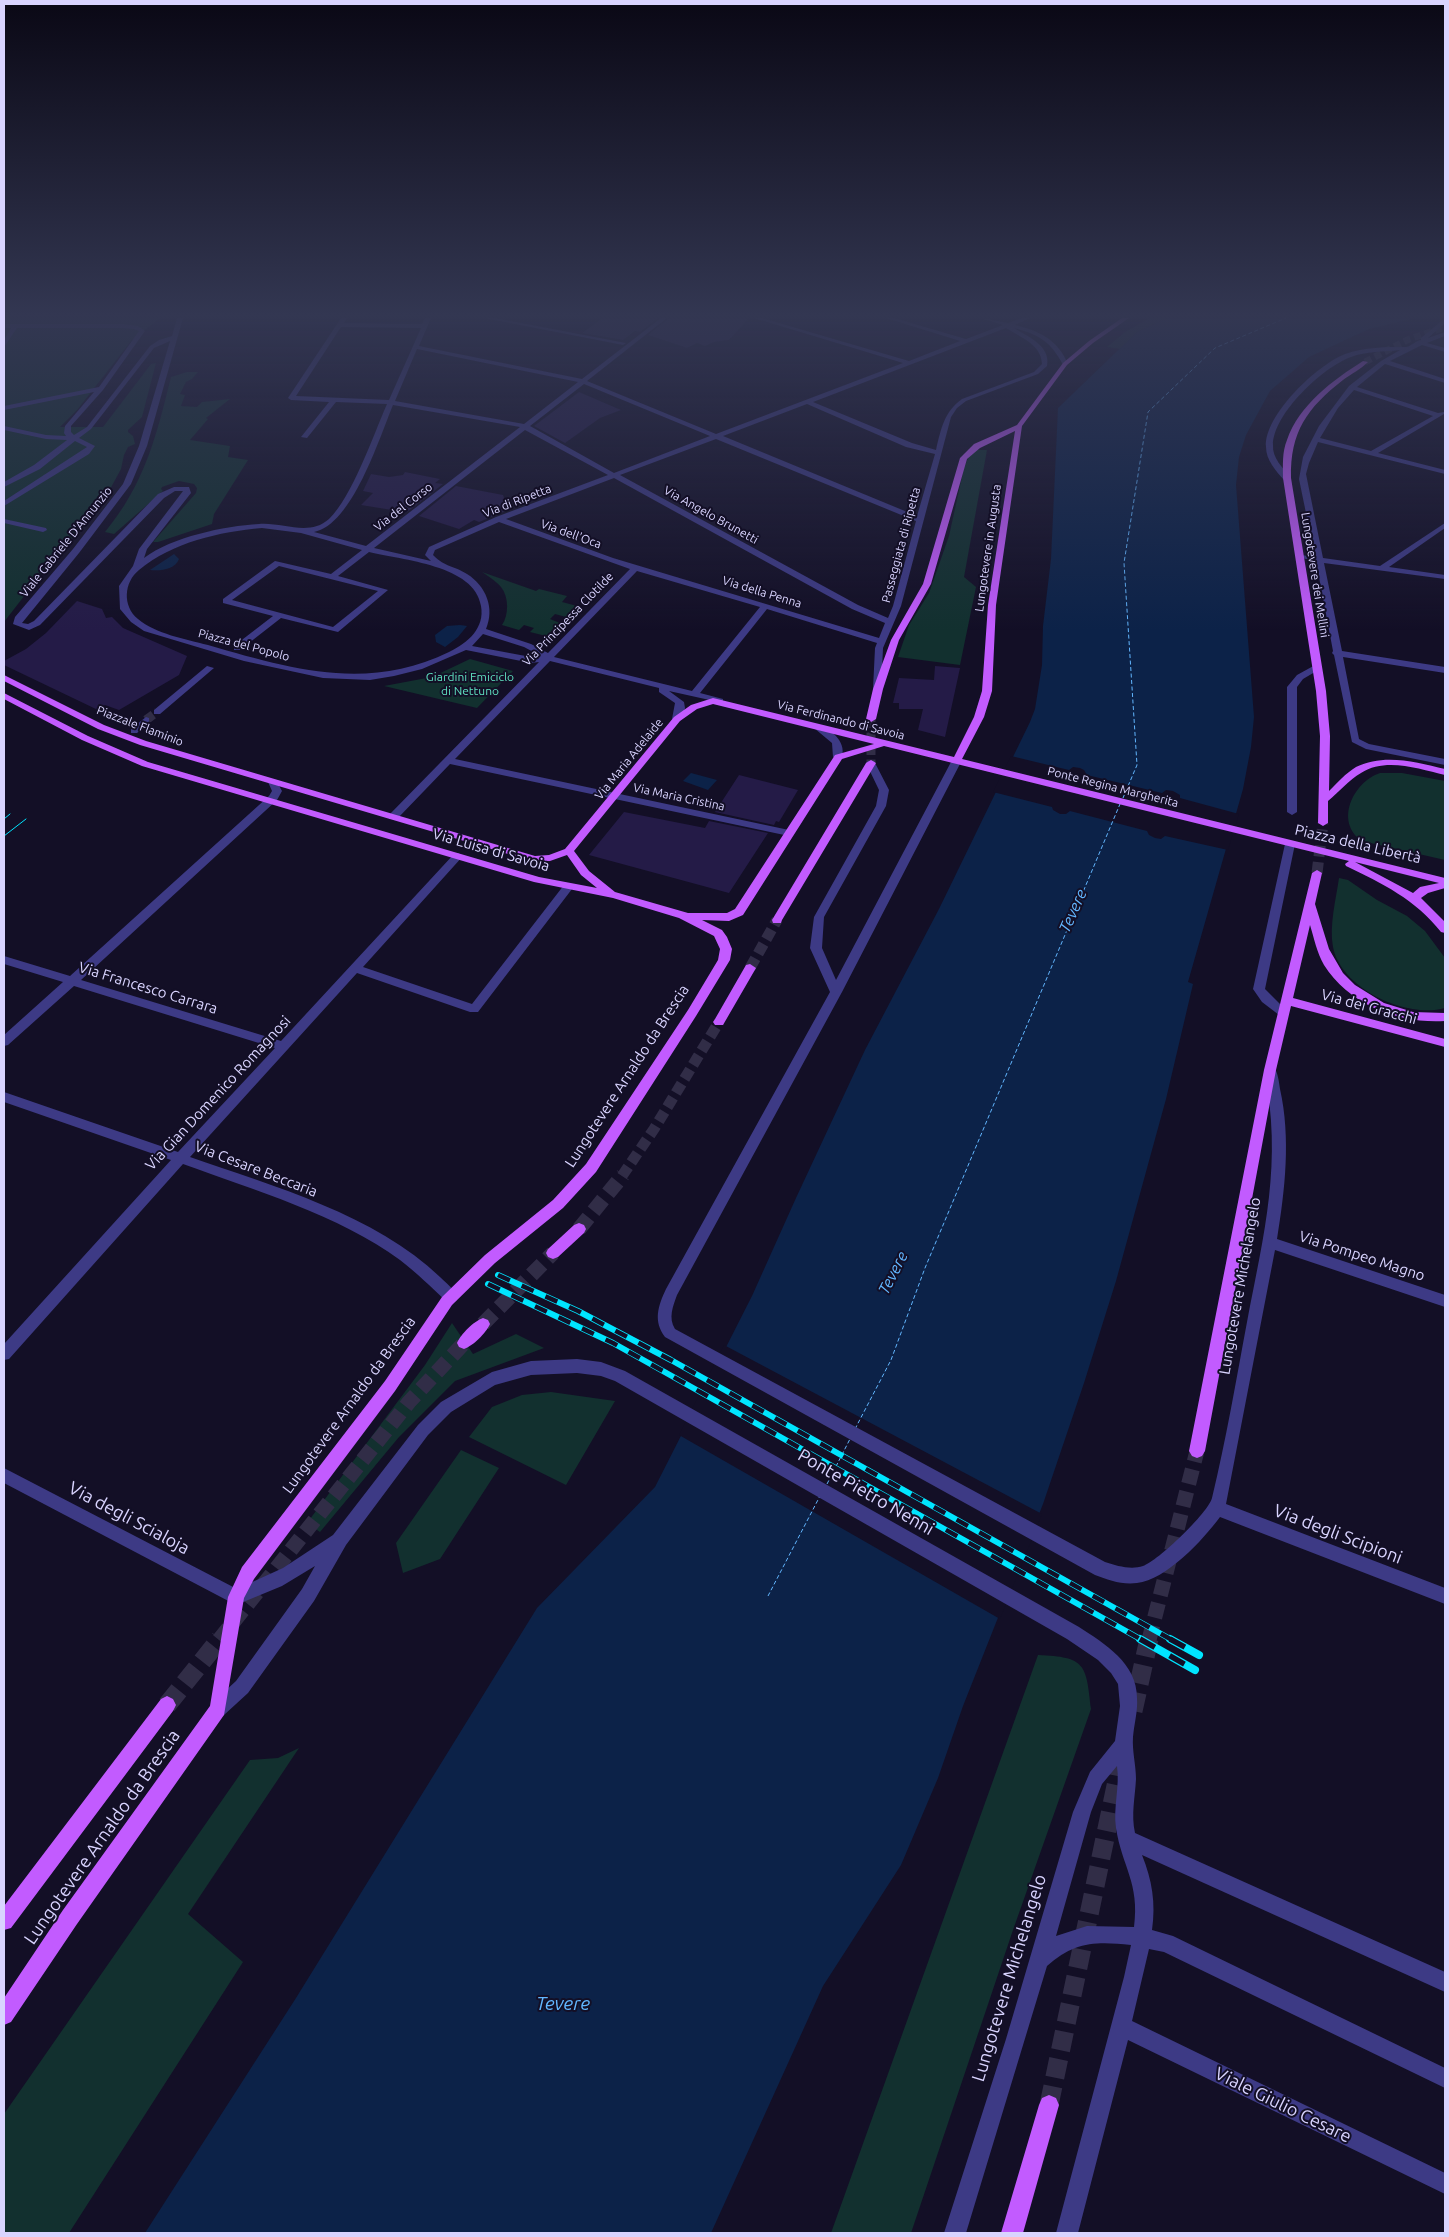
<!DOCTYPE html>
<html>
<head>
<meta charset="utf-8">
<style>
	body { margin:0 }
	#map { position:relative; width:1449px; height:2237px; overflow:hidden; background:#130f26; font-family:Ubuntu,sans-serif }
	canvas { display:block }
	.frame { position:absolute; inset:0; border:5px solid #d9d4ff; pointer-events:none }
</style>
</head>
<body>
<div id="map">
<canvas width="1449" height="2237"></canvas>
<div class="frame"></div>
</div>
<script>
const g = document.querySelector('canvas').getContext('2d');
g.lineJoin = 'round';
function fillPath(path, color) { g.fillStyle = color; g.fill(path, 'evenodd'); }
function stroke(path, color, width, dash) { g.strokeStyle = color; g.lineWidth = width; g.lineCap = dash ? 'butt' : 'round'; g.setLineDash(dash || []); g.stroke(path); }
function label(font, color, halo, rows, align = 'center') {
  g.font = font + ' Ubuntu,sans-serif'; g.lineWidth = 4; g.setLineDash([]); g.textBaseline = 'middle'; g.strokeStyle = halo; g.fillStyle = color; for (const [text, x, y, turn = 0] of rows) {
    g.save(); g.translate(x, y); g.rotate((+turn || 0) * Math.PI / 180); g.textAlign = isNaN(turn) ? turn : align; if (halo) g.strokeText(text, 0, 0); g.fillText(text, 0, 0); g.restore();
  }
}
const green = new Path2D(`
	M 4,318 L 160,318 L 132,340 L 77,410 L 60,427 L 103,427 L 151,364 L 156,363 L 142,417 L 128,430 L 128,432 L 133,436 L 135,444 L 128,447 L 124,455 L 121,469 L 102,504 L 42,573 L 4,622 Z
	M 1150,318 L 1167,318 L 1137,332 L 1120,349 L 1107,347 L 1125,332 Z
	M 187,372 L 198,372 L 192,379 L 186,382 L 180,394 L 185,395 L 181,406 L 197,407 L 202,402 L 230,399 L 206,418 L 208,419 L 190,440 L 230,446 L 228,457 L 248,460 L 214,514 L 212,524 L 158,542 L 153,542 L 196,493 L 197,488 L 194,484 L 179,481 L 162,487 L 161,489 L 163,491 L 114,534 L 105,532 C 145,483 156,437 171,377 Z
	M 975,450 L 987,450 L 964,577 L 976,587 L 960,665 L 898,657 L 909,625 L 929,593 L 949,536 L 964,468 L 969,456 Z
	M 482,572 L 536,591 L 539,589 L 567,596 L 562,602 L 577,606 L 566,617 L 555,614 L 550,619 L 560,623 L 546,636 L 530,632 L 534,628 L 524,625 L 519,630 L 502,625 C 509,615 509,597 501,587 C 496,581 488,576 482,572 Z
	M 470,659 L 513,671 L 477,708 L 384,686 L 432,677 Z
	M 1380,773 L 1402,773 L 1445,781 L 1445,860 L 1362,841 C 1334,822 1353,782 1380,773 Z
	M 1339,878 L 1348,880 L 1377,900 L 1407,916 L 1425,931 L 1445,958 L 1445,1008 C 1407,1019 1341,989 1333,947 C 1329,926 1336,899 1339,878 Z
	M 452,1323 L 473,1354 L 516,1334 L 544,1348 L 455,1381 L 399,1437 L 320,1532 L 307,1523 L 425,1365 Z
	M 551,1392 L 615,1401 L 566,1485 L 469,1437 L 492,1407 L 522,1395 Z
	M 461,1450 L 499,1468 L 440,1559 L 403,1573 L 396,1543 Z
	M 1038,1655 C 1086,1657 1086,1664 1091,1709 L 1013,1930 L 911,2233 L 831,2233 Z
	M 299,1748 L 188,1914 L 243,1962 L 69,2233 L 4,2233 L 4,2114 L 250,1760 L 278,1758 Z`);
const water = new Path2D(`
	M 1167,318 L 1415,318 L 1369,329 L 1309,357 L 1270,391 L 1246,435 L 1239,457 L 1236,485 L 1254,717 L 1251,747 L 1243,789 L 1188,982 L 1193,984 L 1166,1099 L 1116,1281 L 1084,1383 L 1043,1504 L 963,1706 L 938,1778 L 901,1865 L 823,1986 L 711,2233 L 145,2233 L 296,1998 L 537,1608 L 655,1487 L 752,1296 L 796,1198 L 865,1050 L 939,909 L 1030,722 L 1035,709 L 1042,665 L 1043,626 L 1051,559 L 1058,408 L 1137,332 Z
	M 174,554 L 179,559 C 175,570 160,571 150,570 Z
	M 460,625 L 467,626 L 458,637 L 445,647 L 436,642 L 435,635 L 447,626 Z
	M 691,773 L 717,780 L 708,790 L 683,781 Z`);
const pier = new Path2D(`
	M 1011,756 L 1069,770 L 1073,767 L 1080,768 L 1084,770 L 1087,775 L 1162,793 L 1166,790 L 1173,791 L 1180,795 L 1180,798 L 1239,814 L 1228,850 L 1165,836 L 1161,839 L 1155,838 L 1149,835 L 1147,831 L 1070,811 L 1066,814 L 1060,814 L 1053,810 L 1052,807 L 993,792 Z
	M 724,1345 L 1042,1514 L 1000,1619 L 679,1435 Z`);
const ferry = new Path2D(`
	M 1123,798 L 1137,765 L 1124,563 L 1148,412 L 1215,348 L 1286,318
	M 855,1429 L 891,1360 L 925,1268 L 1120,804
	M 827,1484 L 850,1439
	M 768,1596 L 820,1496`);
const building = new Path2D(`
	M 603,318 L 658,318 L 640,332 L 635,331 L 623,340 L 582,333 Z
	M 669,318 L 749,318 L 729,340 L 714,342 L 705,346 L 697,343 L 687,348 L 648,335 Z
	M 579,392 L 621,410 L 600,418 L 565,443 L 534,426 Z
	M 405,472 L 440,479 L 435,483 L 443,484 L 407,512 L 395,508 L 392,510 L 361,505 L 373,493 L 363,491 L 371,474 L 389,477 L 403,475 Z
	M 456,486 L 503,495 L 508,510 L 479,522 L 474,520 L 459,529 L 419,516 Z
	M 77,601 L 102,609 L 106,618 L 112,617 L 123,628 L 187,656 L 179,675 L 119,710 L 105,705 L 98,710 L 4,665 L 4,661 L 26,649 L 46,633 Z
	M 935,666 L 960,668 L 945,737 L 918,730 L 923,709 L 899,709 L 899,703 L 893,703 L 899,678 L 934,680 Z
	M 739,775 L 798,790 L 779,822 L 776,821 L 774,825 L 715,812 Z
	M 624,812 L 705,828 L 709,821 L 768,833 L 729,893 L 589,855 Z`);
const minorTunnel = new Path2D(`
	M 146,720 L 157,712`);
const majorTunnelFar4 = new Path2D(`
	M 1365,362 L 1407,340 L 1445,327`);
const majorTunnelFar3 = new Path2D(`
	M 871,719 L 871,763`);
const majorTunnelFar2 = new Path2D(`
	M 1317,873 L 1323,823
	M 750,968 L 777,920
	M 622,1176 L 654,1129 L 719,1022`);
const majorTunnelFar1 = new Path2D(`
	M 579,1229 L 623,1175
	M 483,1324 L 553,1253
	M 219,1640 L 409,1402 L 464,1343
	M 1149,1640 L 1197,1451`);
const majorTunnel = new Path2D(`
	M 167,1705 L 220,1639
	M 1133,1711 L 1149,1639
	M 1049,2105 L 1121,1762`);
const minor = new Path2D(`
	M 177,318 L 183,318 L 147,446 L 131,484 L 79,553 L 22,623 L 28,624 L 34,621 L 158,494 L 174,487 L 189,487 L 191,493 L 147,549 L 144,558 C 172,537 224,526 259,524 C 283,522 309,537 329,519 C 352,497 373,436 387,404 L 336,402 L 307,438 L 301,437 L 329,402 L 291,400 L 288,398 L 341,318 L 347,318 L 344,323 L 422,324 L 425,318 L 431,318 L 419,346 L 582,379 L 661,318 L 667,318 L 587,381 L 716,434 L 903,363 L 754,318 L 762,318 L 909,361 L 960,341 L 886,318 L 894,318 L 966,339 L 1003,325 L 981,318 L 1008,323 L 1022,318 L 1030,318 L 1015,325 C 1040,331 1058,340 1068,364 L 1063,365 C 1051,342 1040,335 1014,328 C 1029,337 1051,346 1047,366 L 1038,374 L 966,401 L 957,408 L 951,417 L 901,606 L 883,648 L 881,691 L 873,689 L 875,648 L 877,643 L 767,609 L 700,693 L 723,699 L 723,703 L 669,691 L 684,702 L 685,708 L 682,719 L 677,722 L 672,719 L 675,703 L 659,692 L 659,688 L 550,661 L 455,759 L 789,830 L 793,831 L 793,835 L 789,836 L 450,764 L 397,819 L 389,819 L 389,815 L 539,662 L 531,663 L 466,650 L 422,669 L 394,676 L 370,680 L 323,678 L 244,661 L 144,631 L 131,622 L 120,609 L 119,586 L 133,566 L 139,549 L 183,491 L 175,491 L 164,498 L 40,625 L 29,630 L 13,624 L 15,617 L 73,549 L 123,484 L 139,446 L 170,341 L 154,348 L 91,429 L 79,438 L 95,446 L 89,454 L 4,506 L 4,501 L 87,447 L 75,441 L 40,469 L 4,487 L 4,482 L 34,465 L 67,440 L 46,439 L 4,430 L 4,426 L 46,435 L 66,436 L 64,433 L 65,426 L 94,392 L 4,410 L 4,406 L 99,387 L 139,331 L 134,329 L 123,328 L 17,328 L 4,347 L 4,340 L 11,328 L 4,328 L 4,324 L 123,324 L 138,326 L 145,331 L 103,390 L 71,426 L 71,432 L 74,435 L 87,427 L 150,346 L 159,340 L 172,336 ZM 341,327 L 421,328 L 389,400 L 296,396 ZM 1006,328 C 1021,338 1041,344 1042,364 L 1034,372 L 962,399 C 944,412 941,429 936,450 L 912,443 L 813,402 ZM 417,349 L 578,382 L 524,424 L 395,401 ZM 584,384 L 710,436 L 614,473 L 530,426 ZM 807,404 L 906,447 L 935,454 L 917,516 L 723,436 ZM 393,405 L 520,427 L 366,546 L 314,532 C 352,525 379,439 393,405 ZM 525,430 L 608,475 L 496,517 L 429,547 L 425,555 L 431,561 L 374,548 ZM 716,439 L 916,521 L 893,606 L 888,618 L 858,605 L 620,475 ZM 614,478 L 852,609 L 885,623 L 879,638 L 613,558 L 506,519 ZM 499,522 L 630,569 L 548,653 L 531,644 L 486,629 C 495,608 486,586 467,574 C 453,565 446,568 433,555 L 435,550 ZM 262,528 L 301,533 L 362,550 L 331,574 L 275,561 L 223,599 L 223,603 L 273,616 L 234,646 L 234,650 L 240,650 L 281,618 L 338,632 L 388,590 L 338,576 L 369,552 C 402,560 475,565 481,606 C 485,628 468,643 449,652 C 367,692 291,669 208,645 C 185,639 156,634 138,619 C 122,606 124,582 139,570 C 173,542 219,532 262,528 ZM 279,566 L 378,591 L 333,627 L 232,600 ZM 637,571 L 760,607 L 692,691 L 554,657 ZM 483,634 L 524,647 L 541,656 L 531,657 L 472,646 Z
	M 484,318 L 495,318 L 626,343 L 623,345 Z
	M 1445,318 L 1445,323 L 1428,338 L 1445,332 L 1445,336 L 1427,343 L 1445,348 L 1445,352 L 1422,345 L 1390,361 L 1445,379 L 1445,383 L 1385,364 L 1357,387 L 1438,413 L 1444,412 L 1444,414 L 1378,453 L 1445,470 L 1445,474 L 1318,442 L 1309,463 L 1306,474 L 1323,558 L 1380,566 L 1445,523 L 1445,528 L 1389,567 L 1445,575 L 1445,579 L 1324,563 L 1342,651 L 1445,667 L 1445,673 L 1343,657 L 1359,739 L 1369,744 L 1445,759 L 1445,765 L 1366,749 L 1352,742 L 1334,655 L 1332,653 L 1333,651 L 1316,561 L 1297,557 L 1301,555 L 1315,557 L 1299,479 L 1303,457 L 1319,426 L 1349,386 L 1381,361 L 1400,350 C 1384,352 1366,351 1351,357 C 1323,367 1273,414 1273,445 C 1272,458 1283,468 1291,478 L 1290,480 L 1284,480 C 1276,471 1266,460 1266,447 C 1264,415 1317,365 1345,354 C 1364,347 1386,347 1406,347 C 1412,346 1416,340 1421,340 L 1421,338 ZM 1354,390 L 1433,416 L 1371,451 L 1320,438 L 1338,408 Z
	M 4,519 L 46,528 L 47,530 L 43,532 L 4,523 Z
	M 1317,664 L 1320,665 L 1320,669 L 1303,679 L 1297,687 L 1297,812 L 1292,815 L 1287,812 L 1287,687 L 1297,675 Z
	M 207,666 L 214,668 L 160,714 L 154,714 L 154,710 Z
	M 146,717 L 149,718 L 149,722 L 137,733 L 131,733 L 131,729 Z
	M 819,725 C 833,730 848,744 841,759 L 838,760 L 833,757 L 832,743 L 814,728 Z
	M 956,759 L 961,762 L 842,992 L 677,1295 C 673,1306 668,1318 675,1329 L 1105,1562 C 1117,1566 1131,1570 1143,1566 C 1158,1561 1208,1513 1212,1498 C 1226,1440 1236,1381 1247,1322 C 1264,1233 1283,1162 1264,1070 L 1266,1067 L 1274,1067 C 1278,1073 1279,1082 1280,1089 C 1291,1138 1285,1190 1277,1239 L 1445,1295 L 1445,1307 L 1275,1250 L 1226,1504 L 1445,1588 L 1445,1604 L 1220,1517 C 1203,1540 1166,1580 1137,1583 C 1122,1585 1108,1580 1095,1575 L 665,1337 C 653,1321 658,1306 666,1289 L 830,992 L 810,948 L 814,917 L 876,806 L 879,790 L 866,763 L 868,761 L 874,761 L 889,790 L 886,806 L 824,917 L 822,948 L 836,980 L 951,762 Z
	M 273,779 L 276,780 L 282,791 L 277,800 L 81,980 L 281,1041 L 454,854 L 458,853 L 463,856 L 363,967 L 472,1004 L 564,885 L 572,885 L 572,889 L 478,1012 L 470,1012 L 357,973 L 190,1157 C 273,1186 376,1215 440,1277 C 446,1283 454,1289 458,1297 L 456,1301 L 451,1303 L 446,1301 C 431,1287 417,1273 400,1260 C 339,1215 254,1190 183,1164 L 9,1359 L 4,1360 L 4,1344 L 171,1160 L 4,1102 L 4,1092 L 178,1152 L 275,1048 L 74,986 L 8,1045 L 4,1046 L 4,1035 L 63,982 L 4,964 L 4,956 L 70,976 L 269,796 L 272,791 L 268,782 Z
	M 1290,841 L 1295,844 L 1265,989 L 1287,1011 L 1289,1014 L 1287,1017 L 1283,1018 L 1262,1002 L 1253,989 L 1285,844 Z
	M 577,1359 L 601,1362 L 625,1371 L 1079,1627 C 1105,1644 1137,1663 1137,1698 C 1138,1711 1134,1724 1133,1737 C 1132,1751 1136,1765 1136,1779 C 1135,1798 1131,1814 1135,1833 L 1445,1972 L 1445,1992 L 1142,1855 C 1152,1880 1156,1903 1152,1930 L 1173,1936 L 1445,2068 L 1445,2088 L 1164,1952 L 1149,1949 L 1132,2021 L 1445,2173 L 1445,2194 L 1128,2040 L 1078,2233 L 1056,2233 L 1124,1977 L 1131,1945 C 1095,1941 1074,1942 1047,1966 L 966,2233 L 944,2233 L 1006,2039 L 1073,1812 L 1090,1772 L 1115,1741 L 1120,1706 L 1118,1684 L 1111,1673 L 1098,1660 L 1067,1639 L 615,1381 L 601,1376 L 577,1373 L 531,1375 L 495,1385 L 451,1412 L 428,1435 L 346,1545 L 314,1601 L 248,1693 L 224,1715 L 218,1718 L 212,1715 L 209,1709 L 212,1703 L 236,1681 L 302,1589 L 315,1566 L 282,1586 L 236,1605 L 4,1483 L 4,1468 L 237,1589 L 283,1568 L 333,1535 L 418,1425 L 441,1402 L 492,1372 L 531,1361 ZM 1117,1766 C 1120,1787 1113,1807 1116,1828 C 1122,1867 1140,1883 1134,1927 L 1087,1926 L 1056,1936 L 1091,1812 L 1102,1784 Z`);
const major = new Path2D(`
	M 1122,318 L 1129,318 L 1093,343 L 1067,365 L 1022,426 L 996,605 L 992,691 L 984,717 L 962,759 L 1445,878 L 1445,888 L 1428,893 L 1421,898 L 1445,922 L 1445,933 L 1441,932 C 1416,900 1382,883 1346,866 L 1345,864 L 1349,861 L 884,746 L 842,759 L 743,915 L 729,921 L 702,920 L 722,930 L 727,937 L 732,949 L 730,960 L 696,1016 L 596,1172 L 563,1208 L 495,1263 L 452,1305 L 395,1391 L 254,1579 L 244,1598 L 224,1715 L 77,1924 L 11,2022 L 4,2025 L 4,1998 L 63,1910 L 210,1706 L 228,1597 L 242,1567 L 385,1381 L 442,1297 L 485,1255 L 553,1200 L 586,1164 L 688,1010 L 718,960 L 720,949 L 714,936 L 679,918 L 613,898 L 534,882 L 142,766 L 82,740 L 4,699 L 4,693 L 88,736 L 148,762 L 539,877 L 597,888 L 581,875 L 567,855 L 550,861 L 535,862 L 140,745 L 98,729 L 4,681 L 4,675 L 104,725 L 146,741 L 535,856 L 549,855 L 565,849 L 674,717 L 691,705 L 713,698 L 954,757 L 974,717 L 982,691 L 988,605 L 1015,431 L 980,448 L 967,459 L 931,584 L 899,640 L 883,689 L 876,719 L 871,722 L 866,719 L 873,689 L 891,640 L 923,584 L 960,458 L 974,444 L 1017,425 L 1063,363 L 1089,341 ZM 713,704 L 874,744 L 835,755 L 735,909 L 727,913 L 688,913 L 615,892 L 589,871 L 574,851 L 680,721 L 697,709 ZM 1355,862 L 1439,883 L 1420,887 L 1413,893 Z
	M 1363,361 L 1368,362 C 1361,369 1351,374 1343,380 C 1307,408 1290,432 1291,478 L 1326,691 L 1330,736 L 1329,791 C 1337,783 1346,773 1356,767 C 1384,753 1416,762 1445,769 L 1445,775 C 1419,769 1386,757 1361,773 C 1349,780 1339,792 1328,801 L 1328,823 L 1323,826 L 1318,823 L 1320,736 L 1316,691 L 1283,478 C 1283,465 1282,452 1287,440 C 1299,405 1333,380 1363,361 Z
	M 871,760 L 876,763 L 782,920 L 781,923 L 773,923 L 772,920 L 866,763 Z
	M 1317,870 L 1322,873 L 1315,904 L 1329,949 L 1343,973 L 1355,985 L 1384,1003 L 1413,1012 L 1445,1013 L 1445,1021 C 1400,1024 1349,1005 1324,965 C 1317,953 1314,938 1310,925 L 1293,998 L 1445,1039 L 1445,1047 L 1291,1006 L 1276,1070 L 1205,1451 L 1202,1456 L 1197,1458 L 1192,1456 L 1189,1451 L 1264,1070 L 1312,873 Z
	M 750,964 L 756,968 L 723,1025 L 715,1025 L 713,1022 L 715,1019 L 746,965 Z
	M 579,1223 L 584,1225 L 586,1229 L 584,1233 L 558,1257 L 553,1259 L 548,1257 L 546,1253 L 548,1249 L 574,1225 Z
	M 483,1318 L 488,1320 L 490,1324 C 486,1333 473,1346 464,1349 L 459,1347 L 457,1343 C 461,1334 474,1321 483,1318 Z
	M 167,1696 L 173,1699 L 176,1705 L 173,1711 L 11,1928 L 4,1930 L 4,1906 L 161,1699 Z
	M 1049,2095 L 1056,2098 L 1059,2105 L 1023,2233 L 1001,2233 L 1039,2105 L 1042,2098 Z`);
const tram = new Path2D(`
	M 4,819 L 10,814
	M 4,836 L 26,819`);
const railFar1 = new Path2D(`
	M 498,1275 L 578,1311 L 671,1360 L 1172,1640
	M 488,1284 L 613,1343 L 1142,1640`);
const rail = new Path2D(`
	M 1140,1639 L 1195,1670
	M 1170,1639 L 1199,1655`);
const farStreetnames = [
	["Via di Ripetta",517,501,-21],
	["Via del Corso",403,507,-38],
	["Via Angelo Brunetti",711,515,29],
	["Via dell'Oca",571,534,20],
	["Viale Gabriele D'Annunzio",66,542,-51],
	["Passeggiata di Ripetta",901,545,-75],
	["Lungotevere in Augusta",988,548,-82],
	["Lungotevere dei Mellini",1315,575,81],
	["Via della Penna",762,592,17],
	["Via Principessa Clotilde",568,619,-46],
	["Piazza del Popolo",244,645,15],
	["Via Ferdinando di Savoia",841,720,14],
	["Piazzale Flaminio",140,726,21],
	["Via Maria Adelaide",629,759,-51],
	["Ponte Regina Margherita",1113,787,14],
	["Via Maria Cristina",679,797,12]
];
const farParknames = [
	["Giardini Emiciclo",470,677],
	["di Nettuno",470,691]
];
const streetNames = [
	["Piazza della Libertà",1358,844,13],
	["Via Luisa di Savoia",491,850,16],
	["Via Francesco Carrara",148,988,17],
	["Via dei Gracchi",1369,1007,15],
	["Lungotevere Arnaldo da Brescia",627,1076,-57],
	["Via Gian Domenico Romagnosi",218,1093,-47],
	["Via Cesare Beccaria",256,1169,21],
	["Via Pompeo Magno",1362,1256,18],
	["Lungotevere Michelangelo",1240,1286,-80],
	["Lungotevere Arnaldo da Brescia",349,1405,-54]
];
const waterNames = [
	["Tevere",1073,911,-66],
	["Tevere",893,1273,-63]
];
const nearStreetnames = [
	["Ponte Pietro Nenni",866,1492,30],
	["Via degli Scialoja",129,1518,28],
	["Via degli Scipioni",1338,1534,21],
	["Lungotevere Arnaldo da Brescia",102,1837,-55],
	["Lungotevere Michelangelo",1009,1978,-73],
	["Viale Giulio Cesare",1283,2105,26]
];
const nearWaternames = [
	["Tevere",563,2004]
];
fillPath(green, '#12302f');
fillPath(water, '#0c2248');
fillPath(pier, '#130f26');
stroke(ferry, '#62b6ff', 1, [4, 2.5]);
fillPath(building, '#241b47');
stroke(minorTunnel, '#312d47', 9, [9, 4.5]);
stroke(majorTunnelFar4, '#312d47', 7, [7, 4]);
stroke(majorTunnelFar3, '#312d47', 9, [9, 4.5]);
stroke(majorTunnelFar2, '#312d47', 11, [11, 5.5]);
stroke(majorTunnelFar1, '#312d47', 15, [15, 8]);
stroke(majorTunnel, '#312d47', 19, [19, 9]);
fillPath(minor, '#3d3a85');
fillPath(major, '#c25bff');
stroke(tram, '#00e5ff', 1);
stroke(railFar1, '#00e5ff', 6);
stroke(rail, '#00e5ff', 8);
stroke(railFar1, '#130f26', 4.5, [13]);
stroke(rail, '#130f26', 5.5, [17]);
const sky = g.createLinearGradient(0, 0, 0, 631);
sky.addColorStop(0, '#0a0815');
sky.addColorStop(0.5, '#333752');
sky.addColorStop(1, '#33375200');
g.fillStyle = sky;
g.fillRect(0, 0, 1449, 631);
label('12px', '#d9d4ff', '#130f26', farStreetnames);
label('12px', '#5fe0c0', '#130f26', farParknames);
label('15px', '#d9d4ff', '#130f26', streetNames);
label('italic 16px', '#62b6ff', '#130f26', waterNames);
label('18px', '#d9d4ff', '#130f26', nearStreetnames);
label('italic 19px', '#62b6ff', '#130f26', nearWaternames);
</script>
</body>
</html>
